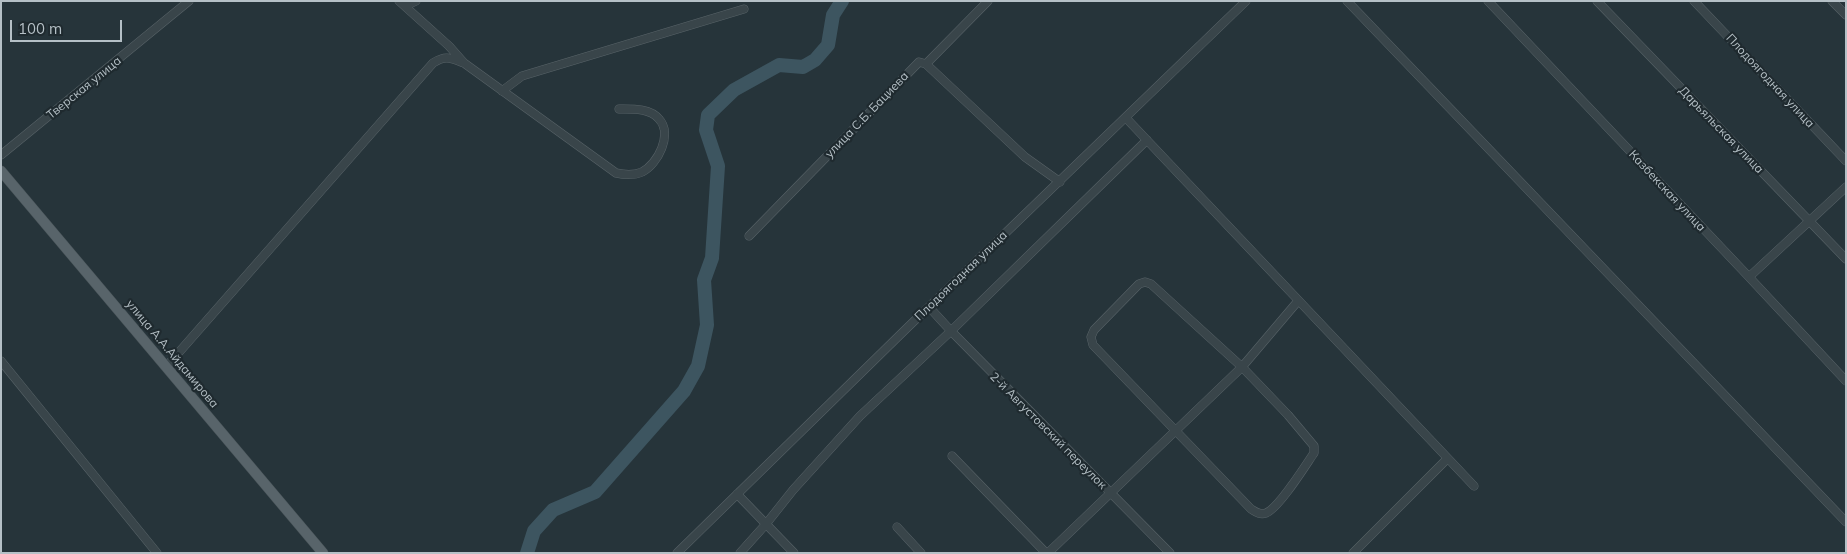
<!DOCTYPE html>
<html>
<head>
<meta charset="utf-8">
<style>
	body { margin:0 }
	#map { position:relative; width:1847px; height:554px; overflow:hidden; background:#26343a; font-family:Mulish,sans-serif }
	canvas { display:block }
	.frame { position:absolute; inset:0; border:2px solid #b5c0c6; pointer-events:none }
	.scale { position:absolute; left:10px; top:20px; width:112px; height:22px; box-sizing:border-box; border:2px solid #b5c0c6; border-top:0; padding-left:6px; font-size:15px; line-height:18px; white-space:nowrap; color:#b5c0c6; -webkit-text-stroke:4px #1f2a2f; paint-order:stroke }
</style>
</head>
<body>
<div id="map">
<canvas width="1847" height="554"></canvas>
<div class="frame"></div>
<div class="scale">100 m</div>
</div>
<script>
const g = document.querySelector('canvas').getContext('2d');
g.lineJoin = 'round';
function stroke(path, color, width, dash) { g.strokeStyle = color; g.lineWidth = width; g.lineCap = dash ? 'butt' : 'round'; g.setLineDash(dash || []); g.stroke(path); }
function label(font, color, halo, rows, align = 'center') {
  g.font = font + ' Mulish,sans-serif'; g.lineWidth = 4.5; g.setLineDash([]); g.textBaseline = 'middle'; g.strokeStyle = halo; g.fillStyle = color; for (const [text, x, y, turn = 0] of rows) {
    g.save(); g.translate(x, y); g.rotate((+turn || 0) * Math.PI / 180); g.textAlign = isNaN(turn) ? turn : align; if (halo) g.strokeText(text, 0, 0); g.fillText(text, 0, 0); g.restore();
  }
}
const river = new Path2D(`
	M 527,553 L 534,531 L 553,510 L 595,492 L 684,391 L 698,366 L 707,325 L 704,280 L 712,258 L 718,166 L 706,130 L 708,115 L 734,90 L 779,65 L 803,67 L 815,60 L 828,45 L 833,15 L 842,1`);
const minor = new Path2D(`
	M 399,1 L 449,46 L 464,63
	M 1347,1 L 1846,522
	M 1488,1 L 1749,277 L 1846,381
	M 1597,1 L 1846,259
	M 1694,1 L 1846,161
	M 1832,1 L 1846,15
	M 405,6 L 416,1
	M 926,64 L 1025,157 L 1060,182
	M 502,91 L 522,76 L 744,9
	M 1126,118 L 1474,486
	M 1,155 L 189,1
	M 749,236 L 919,62 L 926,64 L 988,1
	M 1749,277 L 1846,187
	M 1145,282 L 1151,284 L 1242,367 L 1288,415 L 1314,446 L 1314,453 C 1305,466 1279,508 1266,513 C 1260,515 1256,512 1251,509 L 1093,345 L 1091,337 L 1094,330 L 1139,284 Z
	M 929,307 L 951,331 L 1170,553
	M 1,361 L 157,553
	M 166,367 L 433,63 C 446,55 450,58 464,63 L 616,173 C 625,175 633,176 642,172 C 658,164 673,134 659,119 C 650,108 632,109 619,109
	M 952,456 L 1046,553
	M 737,494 L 794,553
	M 897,527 L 921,553
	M 677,553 L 908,327 L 1246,1
	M 740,553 L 766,524 L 793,490 L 860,416 L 951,331 L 1147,140
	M 1048,553 L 1242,367 L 1298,301
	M 1353,553 L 1447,459`);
const major = new Path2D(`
	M 1,171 L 323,553`);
const streetNames = [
	["Плодоягодная улица",1770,81,47],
	["Тверская улица",84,88,-39],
	["улица С.Б. Бациева",867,115,-46],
	["Дарьяльская улица",1721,130,46],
	["Казбекская улица",1667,191,47],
	["Плодоягодная улица",961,276,-44],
	["улица А.А.Айдамирова",172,354,50],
	["2-й Августовский переулок",1048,431,45]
];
stroke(river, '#3d5560', 14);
stroke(minor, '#586368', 9);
stroke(major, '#465156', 11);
stroke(minor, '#39454a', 8);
stroke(major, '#58646a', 10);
label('12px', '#b5c0c6', '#1f2a2f', streetNames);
</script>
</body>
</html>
